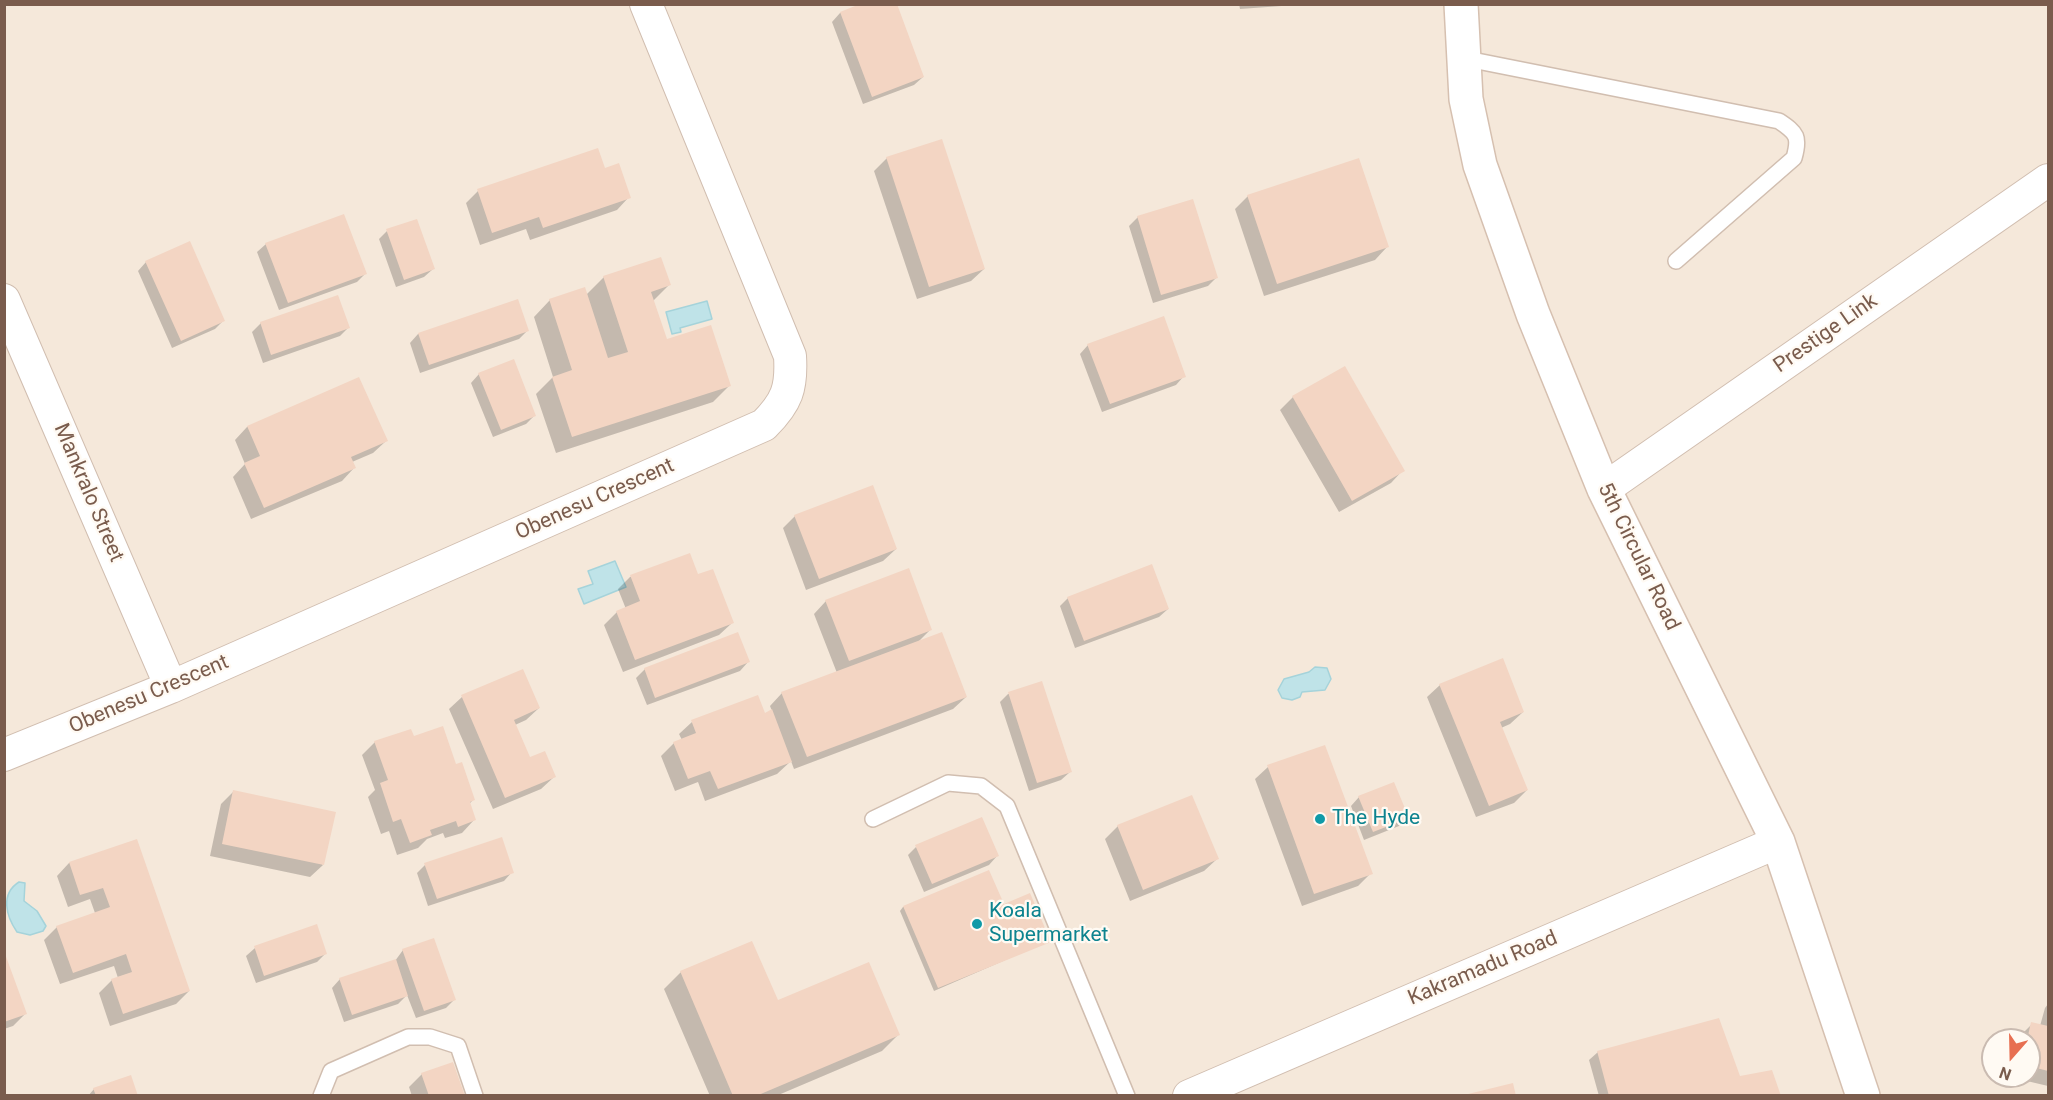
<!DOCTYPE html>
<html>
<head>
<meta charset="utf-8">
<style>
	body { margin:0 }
	#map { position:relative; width:2053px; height:1100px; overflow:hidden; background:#fdf6ec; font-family:Roboto,sans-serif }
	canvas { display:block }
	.frame { position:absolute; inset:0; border:6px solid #7a5c4d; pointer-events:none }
	.north { position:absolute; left:1981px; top:1028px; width:60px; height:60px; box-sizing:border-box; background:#fffaf3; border:2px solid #cabbb1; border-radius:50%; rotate:200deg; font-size:16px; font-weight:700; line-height:24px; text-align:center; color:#7a5c4d }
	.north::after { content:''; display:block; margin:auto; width:21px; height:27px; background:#e76f51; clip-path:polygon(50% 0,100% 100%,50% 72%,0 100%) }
</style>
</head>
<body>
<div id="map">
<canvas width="2053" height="1100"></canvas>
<div class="frame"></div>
<div class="north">N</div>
</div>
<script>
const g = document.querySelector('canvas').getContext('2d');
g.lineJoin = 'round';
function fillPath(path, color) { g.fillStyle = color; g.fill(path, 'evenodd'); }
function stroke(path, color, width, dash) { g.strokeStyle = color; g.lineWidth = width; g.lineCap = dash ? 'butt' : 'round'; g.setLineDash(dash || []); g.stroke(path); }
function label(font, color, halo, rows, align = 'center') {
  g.font = font + ' Roboto,sans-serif'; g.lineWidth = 4.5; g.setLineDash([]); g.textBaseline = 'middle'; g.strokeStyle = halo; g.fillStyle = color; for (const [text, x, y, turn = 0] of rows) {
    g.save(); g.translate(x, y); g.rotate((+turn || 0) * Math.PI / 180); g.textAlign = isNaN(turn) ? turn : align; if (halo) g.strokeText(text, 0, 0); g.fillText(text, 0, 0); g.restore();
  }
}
const residential = new Path2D(`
	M 5,5 L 2048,5 L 2048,1095 L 5,1096 ZM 1993,1040 L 2029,1040 L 2029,1076 L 1993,1076 Z`);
const water = new Path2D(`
	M 707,301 L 712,319 L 680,328 L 681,332 L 672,334 L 666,312 Z
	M 615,561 L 626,587 L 584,604 L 578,589 L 593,584 L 588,571 Z
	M 1315,667 L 1327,668 L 1331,679 L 1325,690 L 1302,692 L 1300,697 L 1292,700 L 1282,698 L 1278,690 L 1284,679 L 1309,672 Z
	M 19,882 L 25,883 L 24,901 L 37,911 L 46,926 L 43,931 L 30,935 L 17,932 C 6,916 0,894 19,882 Z`);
const shadow = new Path2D(`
	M 864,4 L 923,77 L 914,85 L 863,104 L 832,22 L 840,13 Z
	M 1239,4 L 1309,4 L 1240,9 Z
	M 887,158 L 984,269 L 971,281 L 917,299 L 874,171 Z
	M 604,170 L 629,197 L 617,210 L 530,240 L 526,229 L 480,245 L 466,203 L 478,191 Z
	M 1248,196 L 1387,247 L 1375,260 L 1264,296 L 1235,209 Z
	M 1138,217 L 1216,278 L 1208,286 L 1153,303 L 1129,226 Z
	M 387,231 L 433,269 L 424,277 L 396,287 L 379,239 Z
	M 266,244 L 365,274 L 357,282 L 279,310 L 257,252 Z
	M 146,262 L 223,321 L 215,329 L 172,348 L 138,271 Z
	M 604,277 L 669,285 L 653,301 L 666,341 L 729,386 L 713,402 L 556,453 L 536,394 L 553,377 L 534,317 L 550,300 L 586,295 Z
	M 261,323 L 348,328 L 340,336 L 263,363 L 252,332 Z
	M 528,330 L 519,339 L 420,373 L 410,343 L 418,334 Z
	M 1088,345 L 1184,376 L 1176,385 L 1102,412 L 1080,354 Z
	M 1344,368 L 1403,470 L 1391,483 L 1339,512 L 1280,410 L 1293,397 Z
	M 479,374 L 535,415 L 526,424 L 493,437 L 471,383 Z
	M 359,379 L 386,441 L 373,453 L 352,462 L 354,468 L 342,481 L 251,519 L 233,477 L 245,464 L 235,440 L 247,427 Z
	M 795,516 L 896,549 L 883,561 L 806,590 L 783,528 Z
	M 689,555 L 697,576 L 732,623 L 719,635 L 623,672 L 604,625 L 617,612 L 626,609 L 618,589 L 630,577 Z
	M 1068,598 L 1168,609 L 1159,617 L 1075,648 L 1060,606 Z
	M 826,601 L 931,629 L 918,642 L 966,697 L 953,709 L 794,769 L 791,761 L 777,774 L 705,801 L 698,782 L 675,791 L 661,756 L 674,743 L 682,740 L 679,734 L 692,722 L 764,715 L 772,711 L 770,706 L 782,693 L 837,673 L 814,614 Z
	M 748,662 L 740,671 L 647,705 L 636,678 L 645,669 Z
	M 1041,683 L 1070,772 L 1061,780 L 1029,791 L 1000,702 L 1008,694 Z
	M 1440,685 L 1523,712 L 1510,724 L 1501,728 L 1527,790 L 1514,803 L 1476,817 L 1427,697 Z
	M 462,697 L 539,708 L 526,720 L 515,725 L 529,759 L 554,777 L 541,789 L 493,809 L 449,709 Z
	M 413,738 L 455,766 L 474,799 L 469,804 L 474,820 L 462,833 L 445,838 L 443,833 L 427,839 L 418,848 L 397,855 L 389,831 L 381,834 L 368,797 L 375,790 L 362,755 L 375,742 Z
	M 1268,767 L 1371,873 L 1358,886 L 1302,906 L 1255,779 Z
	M 234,791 L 323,865 L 310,877 L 210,856 L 221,804 Z
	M 1359,797 L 1407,818 L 1399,826 L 1364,840 L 1351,806 Z
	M 1118,826 L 1217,859 L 1204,871 L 1130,901 L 1105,839 Z
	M 136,841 L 189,991 L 176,1004 L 110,1026 L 99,993 L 112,980 L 118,978 L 114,966 L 60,984 L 44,940 L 57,927 L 95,913 L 90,899 L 68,907 L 57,876 L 69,863 Z
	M 916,847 L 997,856 L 989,865 L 924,892 L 908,855 Z
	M 425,865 L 512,872 L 504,881 L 428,906 L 417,873 Z
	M 1003,906 L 1049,941 L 934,991 L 900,911 L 903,907 Z
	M 751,943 L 777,1002 L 898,1035 L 882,1051 L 776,1096 L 710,1096 L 664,989 L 681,972 Z
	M 255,948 L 326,953 L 317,962 L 256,983 L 246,956 Z
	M 403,950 L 454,1000 L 446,1008 L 416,1018 L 407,995 L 398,1004 L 344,1022 L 332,988 L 340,979 L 395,961 Z
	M 4,955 L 25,1014 L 13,1026 L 4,1029 Z
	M 2048,1004 L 2048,1086 L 2010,1077 L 2029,1076 L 2029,1040 L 2018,1040 L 2019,1037 L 2032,1024 L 2040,1026 L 2045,1008 Z
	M 1598,1052 L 1739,1078 L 1779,1096 L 1599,1096 L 1589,1060 Z
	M 422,1074 L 463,1096 L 412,1096 L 409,1087 Z
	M 94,1089 L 137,1096 L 88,1096 Z`);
const building = new Path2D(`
	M 860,4 L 897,4 L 924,77 L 872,97 L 840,12 Z
	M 942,139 L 985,269 L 929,287 L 886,157 Z
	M 598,148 L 605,168 L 619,163 L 631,198 L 543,228 L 539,217 L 492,233 L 477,189 Z
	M 1359,158 L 1389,247 L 1277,284 L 1247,195 Z
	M 1193,199 L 1218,278 L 1161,295 L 1137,216 Z
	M 344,214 L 367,274 L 288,303 L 265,243 Z
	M 417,219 L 435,269 L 404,280 L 386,229 Z
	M 190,241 L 225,321 L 181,341 L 145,261 Z
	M 661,257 L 671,285 L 651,292 L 667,339 L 711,325 L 731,386 L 572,437 L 552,377 L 572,370 L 549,299 L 585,287 L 608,358 L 628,352 L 603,276 Z
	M 338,295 L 350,328 L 271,355 L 260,322 Z
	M 518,299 L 529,331 L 429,365 L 418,333 Z
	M 1164,316 L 1186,377 L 1110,404 L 1087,344 Z
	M 514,359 L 536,416 L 501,430 L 478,373 Z
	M 1345,366 L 1405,471 L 1352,501 L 1292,396 Z
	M 359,377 L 388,441 L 351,457 L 356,468 L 264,508 L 244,463 L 260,456 L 247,426 Z
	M 873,485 L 897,549 L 819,579 L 794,515 Z
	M 690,553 L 698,574 L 713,569 L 734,623 L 635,660 L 616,611 L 640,601 L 630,575 Z
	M 1152,564 L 1169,609 L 1084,641 L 1067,597 Z
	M 909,568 L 932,630 L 849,661 L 825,600 Z
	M 738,632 L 750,662 L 655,698 L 644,668 Z
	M 942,632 L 967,697 L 807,757 L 781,692 Z
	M 1503,658 L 1524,712 L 1500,722 L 1528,790 L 1489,806 L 1439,684 Z
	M 523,669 L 540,708 L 514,720 L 530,757 L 545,751 L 556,777 L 505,798 L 461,695 Z
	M 1042,681 L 1072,772 L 1037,783 L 1008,692 Z
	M 758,695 L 765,713 L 772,709 L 792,762 L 718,789 L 710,771 L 688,779 L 673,742 L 696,733 L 691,720 Z
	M 443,726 L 456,764 L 462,762 L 475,800 L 470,802 L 476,820 L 458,827 L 456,821 L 430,830 L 432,835 L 410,843 L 401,819 L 393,822 L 380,783 L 388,780 L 374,741 L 411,729 L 414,736 Z
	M 1325,745 L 1373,874 L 1314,894 L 1267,765 Z
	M 1394,782 L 1409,818 L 1373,832 L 1358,796 Z
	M 233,790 L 336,812 L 324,865 L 222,844 Z
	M 1192,795 L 1219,859 L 1143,890 L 1117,825 Z
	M 982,817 L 999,856 L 932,884 L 915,845 Z
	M 502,837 L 514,873 L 437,899 L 424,863 Z
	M 137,839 L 190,991 L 123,1014 L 111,979 L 132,972 L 126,954 L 73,973 L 56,926 L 110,907 L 103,888 L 80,895 L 69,862 Z
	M 989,870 L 1004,904 L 1030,893 L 1051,942 L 938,988 L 903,906 Z
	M 317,924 L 327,954 L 264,976 L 254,946 Z
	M 434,938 L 456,1000 L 424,1011 L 402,949 Z
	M 752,941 L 778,1000 L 869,962 L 900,1035 L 756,1096 L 733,1096 L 680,971 Z
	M 4,951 L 27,1014 L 4,1022 Z
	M 396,959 L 408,996 L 352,1015 L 339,978 Z
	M 1719,1018 L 1740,1076 L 1772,1070 L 1781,1096 L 1609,1096 L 1597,1051 Z
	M 2031,1022 L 2048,1026 L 2048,1071 L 2029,1066 L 2027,1040 Z
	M 453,1062 L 465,1096 L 429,1096 L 421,1073 Z
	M 131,1075 L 138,1096 L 96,1096 L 93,1088 Z
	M 1513,1083 L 1516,1096 L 1464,1096 L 1464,1095 Z`);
const lane = new Path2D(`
	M 1462,58 L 1779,121 C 1797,133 1800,137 1794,158 L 1676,261
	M 873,819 L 948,783 L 981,786 L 1007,806 L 1127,1096
	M 321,1096 L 331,1071 L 408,1037 L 430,1037 L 458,1046 L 475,1096`);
const street = new Path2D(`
	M 4,300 L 171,687
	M 1604,489 L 2048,180
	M 4,755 L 171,687 L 764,425 C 787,402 792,388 790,356 L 646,4
	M 1189,1096 L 1778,842`);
const secondary = new Path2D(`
	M 1461,4 L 1466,99 L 1480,165 L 1533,314 L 1604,489 L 1778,842 L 1863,1096`);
const markers = [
	[1320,819,6,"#0f9aa8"],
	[977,924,6,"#0f9aa8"]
];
const streetNames = [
	["Prestige Link",1826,334,-35],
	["Mankralo Street",88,493,67],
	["Obenesu Crescent",595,500,-24],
	["5th Circular Road",1638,557,64],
	["Obenesu Crescent",149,695,-23],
	["Kakramadu Road",1483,969,-23]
];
const cultureNames = [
	["The Hyde",1332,819],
	["Koala",989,912],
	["Supermarket",989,936]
];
fillPath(residential, '#f5e8da');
fillPath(water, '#bfe3e8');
stroke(water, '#a5d3da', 1.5);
fillPath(shadow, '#0003');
fillPath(building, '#f3d5c3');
stroke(lane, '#d1beb0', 18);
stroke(street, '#d1beb0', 34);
stroke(secondary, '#d6c0b0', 36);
stroke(lane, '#fff', 15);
stroke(street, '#fff', 32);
stroke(secondary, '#fff', 33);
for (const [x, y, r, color] of markers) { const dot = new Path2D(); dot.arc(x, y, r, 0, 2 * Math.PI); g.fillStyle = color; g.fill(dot); stroke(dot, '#fffaf3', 2); }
label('21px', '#7a5c4d', '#fffaf3', streetNames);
label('21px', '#0d838f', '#fffaf3', cultureNames, 'left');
</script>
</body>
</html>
